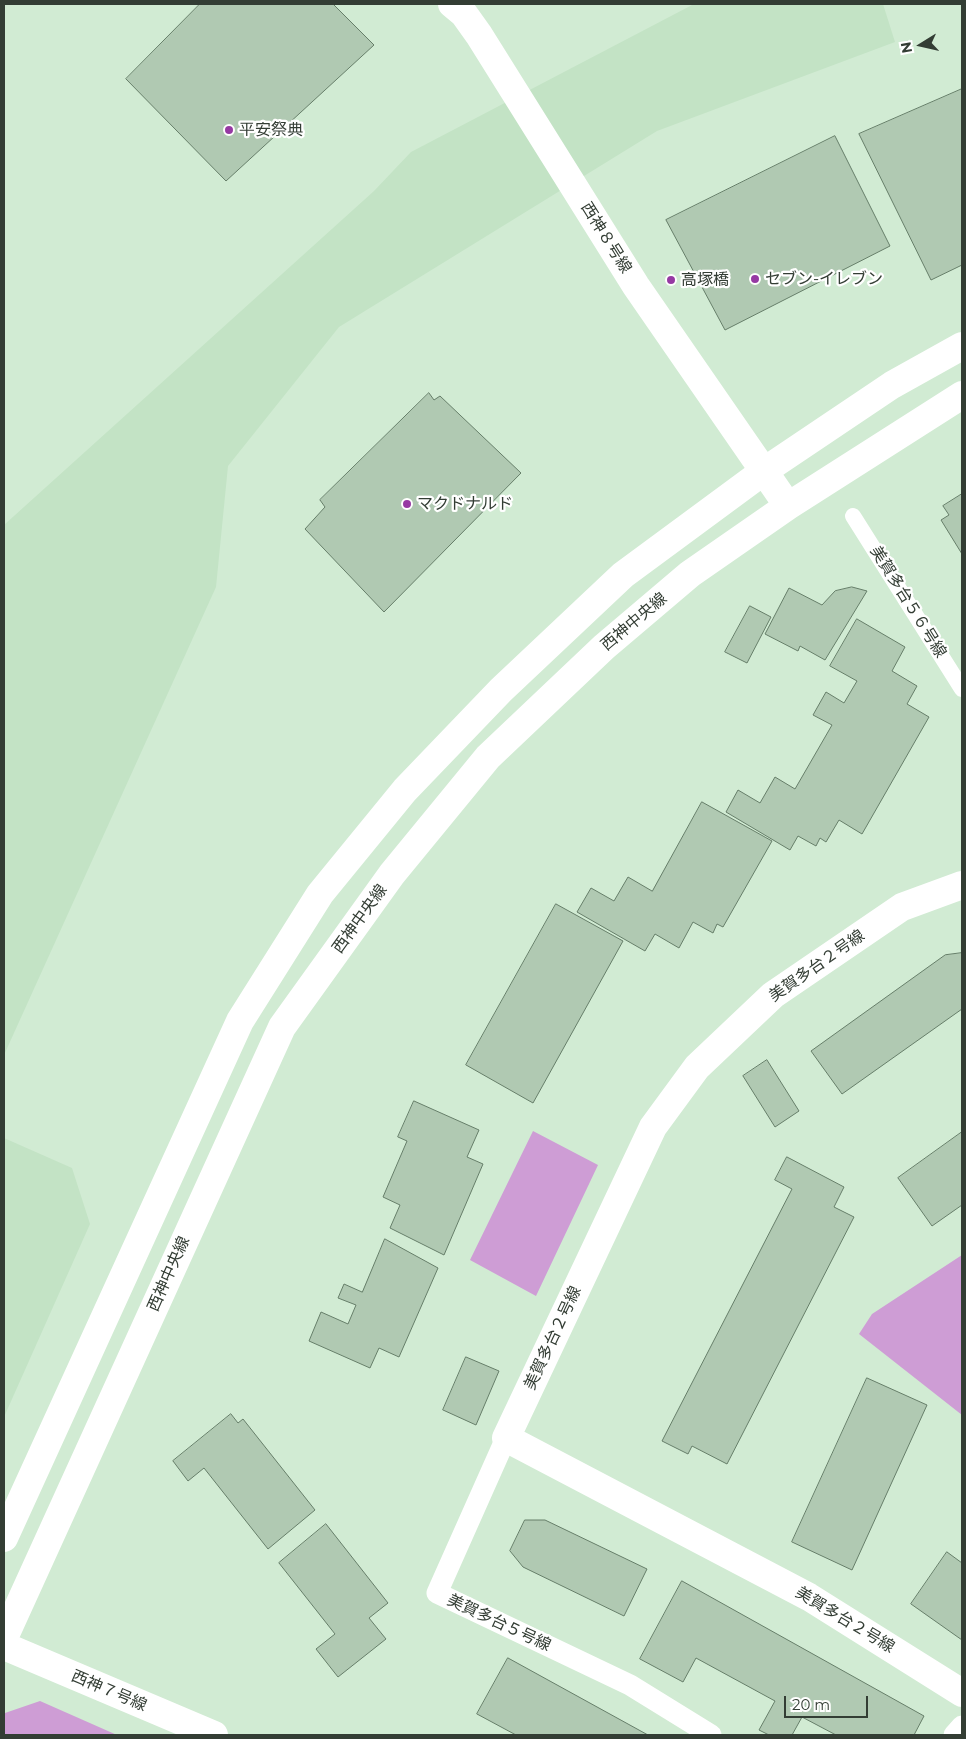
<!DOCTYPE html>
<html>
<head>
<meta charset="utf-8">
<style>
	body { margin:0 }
	#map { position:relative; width:966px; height:1739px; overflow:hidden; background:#d1ebd3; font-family:Montserrat,sans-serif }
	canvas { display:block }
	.frame { position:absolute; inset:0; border:5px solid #333d34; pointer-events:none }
	.north { position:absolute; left:896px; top:20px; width:50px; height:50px; -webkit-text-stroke:4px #fff; paint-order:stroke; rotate:260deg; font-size:14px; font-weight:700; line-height:20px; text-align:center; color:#333d34 }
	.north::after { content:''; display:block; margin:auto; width:18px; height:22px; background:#333d34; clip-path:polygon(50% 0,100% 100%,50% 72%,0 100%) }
	.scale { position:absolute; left:784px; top:1696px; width:84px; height:22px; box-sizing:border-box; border:2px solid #333d34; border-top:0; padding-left:6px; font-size:15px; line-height:18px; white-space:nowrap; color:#333d34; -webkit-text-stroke:4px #fff; paint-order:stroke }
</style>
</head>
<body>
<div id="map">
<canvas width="966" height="1739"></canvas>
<div class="frame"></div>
<div class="north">N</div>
<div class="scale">20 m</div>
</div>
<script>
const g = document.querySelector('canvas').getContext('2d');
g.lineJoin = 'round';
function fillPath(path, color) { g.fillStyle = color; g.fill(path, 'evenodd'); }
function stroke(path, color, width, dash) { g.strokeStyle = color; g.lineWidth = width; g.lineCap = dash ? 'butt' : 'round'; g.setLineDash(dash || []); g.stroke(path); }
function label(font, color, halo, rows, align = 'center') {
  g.font = font + ' Montserrat,"Noto Sans JP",sans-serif'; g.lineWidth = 4.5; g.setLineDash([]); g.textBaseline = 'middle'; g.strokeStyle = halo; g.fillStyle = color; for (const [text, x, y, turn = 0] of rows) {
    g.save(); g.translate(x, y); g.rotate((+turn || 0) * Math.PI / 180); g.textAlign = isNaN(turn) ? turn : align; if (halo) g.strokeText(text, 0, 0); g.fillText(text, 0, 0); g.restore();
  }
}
const built = new Path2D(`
	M 694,4 L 883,4 L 895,42 L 657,131 L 339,327 L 228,466 L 216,587 L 4,1055 L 4,525 L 374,191 L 411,152 Z
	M 4,1138 L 72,1168 L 90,1224 L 4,1417 Z`);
const green = new Path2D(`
	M 533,1131 L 598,1165 L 536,1296 L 470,1260 Z
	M 962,1255 L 962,1415 L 859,1334 L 872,1314 Z
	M 40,1701 L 117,1735 L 4,1735 L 5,1713 Z`);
const building = new Path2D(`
	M 200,4 L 333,4 L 374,45 L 226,181 L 126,79 Z
	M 962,89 L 962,265 L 931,280 L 859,134 Z
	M 835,136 L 890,246 L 725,330 L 666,220 Z
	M 429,393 L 434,400 L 440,396 L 521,473 L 384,612 L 305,529 L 325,507 L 320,500 Z
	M 962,494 L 962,554 L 941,520 L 949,515 L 943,506 Z
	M 852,587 L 867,591 L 825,660 L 800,646 L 798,651 L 765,634 L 789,588 L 822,605 L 835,591 Z
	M 750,606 L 771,617 L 747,663 L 725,652 Z
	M 857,619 L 905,647 L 892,671 L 917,686 L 907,704 L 929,717 L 862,834 L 839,820 L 826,842 L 820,838 L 816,846 L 798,836 L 790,850 L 726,812 L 738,790 L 760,803 L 775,777 L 795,789 L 832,725 L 813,715 L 826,692 L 844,703 L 857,681 L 830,666 Z
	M 702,802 L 772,841 L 723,927 L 717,924 L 713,933 L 693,922 L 679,948 L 655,934 L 645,951 L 577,912 L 591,888 L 614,901 L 628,877 L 652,891 Z
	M 556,904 L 623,941 L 533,1103 L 466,1065 Z
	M 962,953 L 962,1009 L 842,1094 L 811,1051 L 945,955 Z
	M 767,1060 L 799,1111 L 775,1127 L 743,1076 Z
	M 414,1101 L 479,1130 L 467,1157 L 483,1164 L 444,1255 L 390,1228 L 400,1205 L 383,1197 L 407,1141 L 398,1137 Z
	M 962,1132 L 962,1205 L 932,1226 L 898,1178 Z
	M 787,1157 L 844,1187 L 834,1207 L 854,1217 L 727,1464 L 692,1446 L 688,1454 L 662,1441 L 792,1189 L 775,1180 Z
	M 385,1239 L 438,1268 L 399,1357 L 379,1348 L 370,1368 L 309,1341 L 321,1312 L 348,1324 L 356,1305 L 338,1298 L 344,1284 L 362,1292 Z
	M 466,1357 L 499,1371 L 476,1425 L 443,1410 Z
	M 867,1378 L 927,1405 L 852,1570 L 792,1542 Z
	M 231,1414 L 238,1423 L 243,1419 L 315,1510 L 268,1549 L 204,1468 L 188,1481 L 173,1461 Z
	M 525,1520 L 545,1520 L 647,1569 L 624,1616 L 523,1567 L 510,1551 Z
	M 326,1524 L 388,1603 L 369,1618 L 386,1639 L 338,1677 L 316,1649 L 335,1634 L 279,1563 Z
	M 947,1552 L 962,1563 L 962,1640 L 911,1604 Z
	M 682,1581 L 924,1716 L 914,1735 L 836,1735 L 802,1717 L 792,1735 L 769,1735 L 759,1730 L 775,1701 L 696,1658 L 683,1682 L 640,1659 Z
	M 508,1658 L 648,1735 L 516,1735 L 477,1714 Z`);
const pedestrian = new Path2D(`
	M 853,516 L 962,689`);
const minor = new Path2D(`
	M 506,1438 L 437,1593 L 630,1685 L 711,1735
	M 954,1735 L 962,1726`);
const tertiary = new Path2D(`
	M 452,4 L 464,14 L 479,35 L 636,286 L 788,506
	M 962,885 L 902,907 L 773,995 L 697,1067 L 653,1127 L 506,1438 L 809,1597 L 962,1693
	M 4,1538 L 240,1021 L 320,894 L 405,790 L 501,690 L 623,575 L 764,471 L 892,385 L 962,346
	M 4,1638 L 282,1027 L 392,874 L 488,757 L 604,647 L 690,574 L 788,506 L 962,395
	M 4,1646 L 214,1735`);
const markers = [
	[229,130,5,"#9639a3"],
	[755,279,5,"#9639a3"],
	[671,280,5,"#9639a3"],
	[407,504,5,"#9639a3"]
];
const poiNames = [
	["平安祭典",239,130],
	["セブン-イレブン",765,279],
	["高塚橋",681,280],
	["マクドナルド",417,504]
];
const streetNames = [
	["西神８号線",606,238,58],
	["美賀多台５６号線",908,602,58],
	["西神中央線",634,622,-40],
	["西神中央線",360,919,-54],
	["美賀多台２号線",817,966,-35],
	["西神中央線",169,1274,-66],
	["美賀多台２号線",553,1338,-65],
	["美賀多台２号線",845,1620,31],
	["美賀多台５号線",499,1623,25],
	["西神７号線",109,1691,23]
];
fillPath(built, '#c3e3c5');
fillPath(green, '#ce9dd5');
fillPath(building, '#b0c9b2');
stroke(building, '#667e69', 1);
stroke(pedestrian, '#fff', 16);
stroke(minor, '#fff', 21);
stroke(tertiary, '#fff', 28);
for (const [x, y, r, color] of markers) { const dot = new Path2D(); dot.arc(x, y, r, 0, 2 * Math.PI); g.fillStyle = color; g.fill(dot); stroke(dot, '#fff', 2); }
label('16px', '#333d34', '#fff', poiNames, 'left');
label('16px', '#333d34', '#fff', streetNames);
</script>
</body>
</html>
